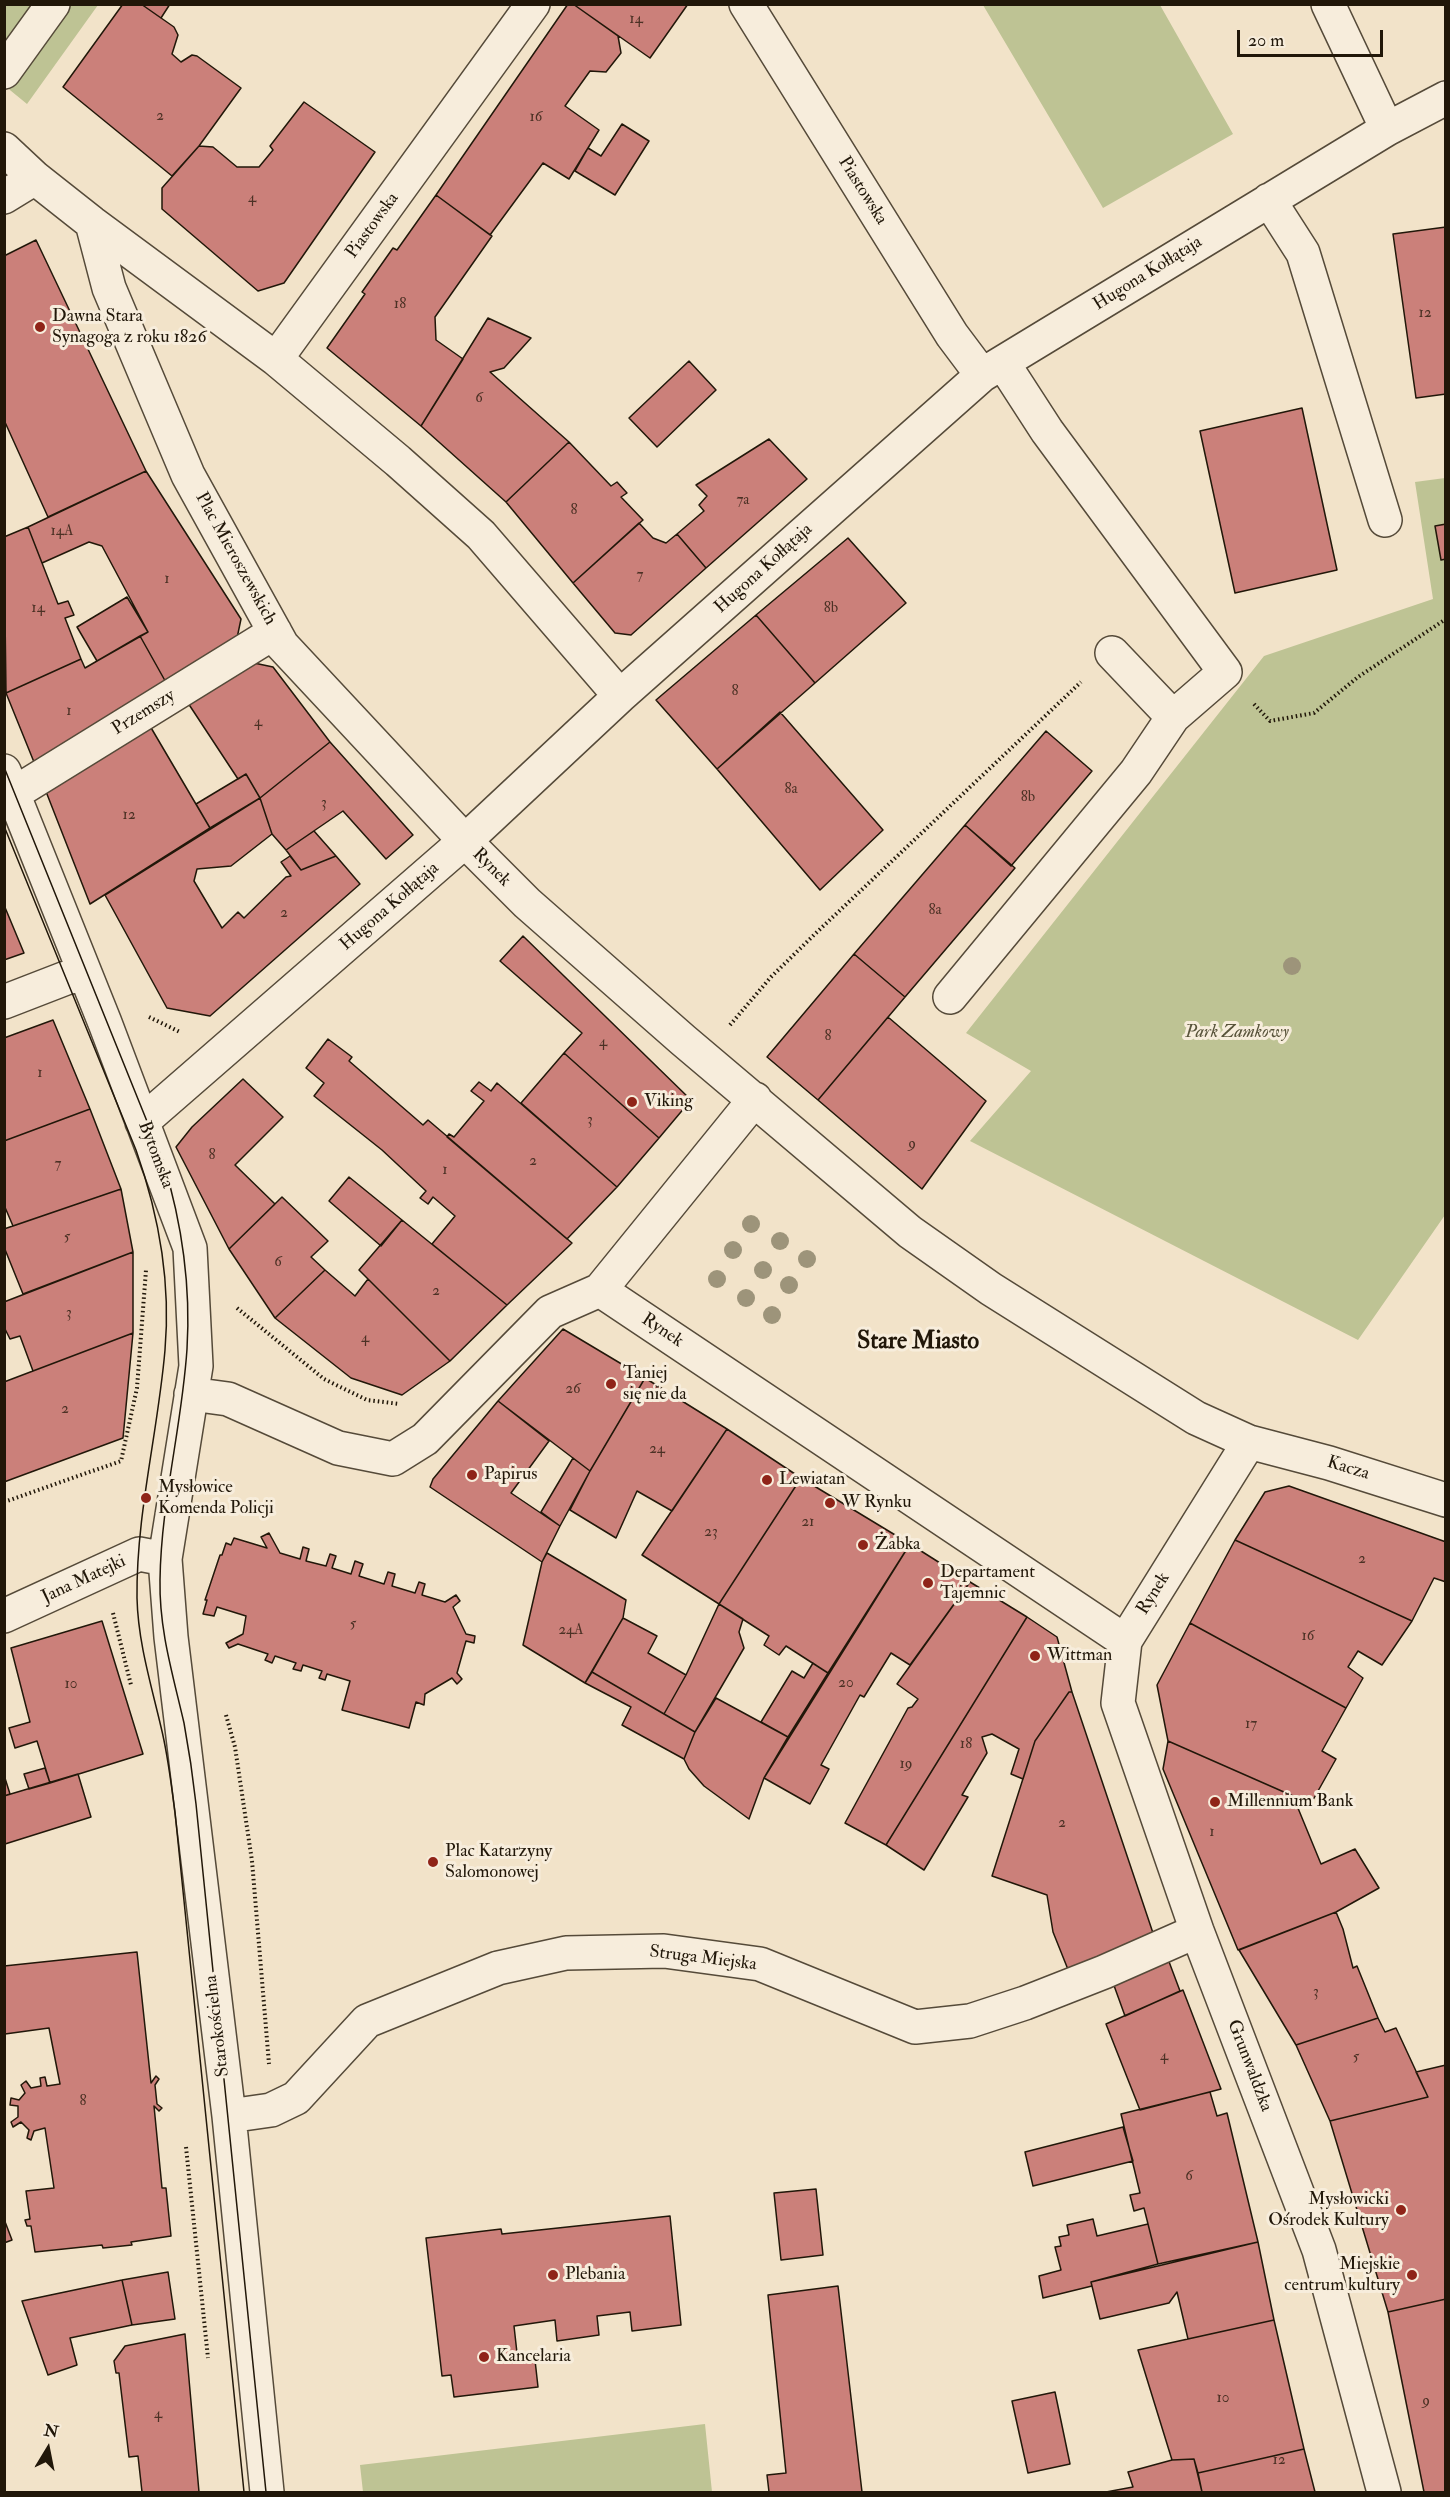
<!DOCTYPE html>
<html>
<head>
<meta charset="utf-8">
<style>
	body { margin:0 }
	#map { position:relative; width:1450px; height:2497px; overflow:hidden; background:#f2e3c9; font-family:"IM FELL Double Pica",serif }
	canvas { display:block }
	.frame { position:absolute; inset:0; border:6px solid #211709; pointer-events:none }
	.north { position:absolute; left:18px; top:2419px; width:60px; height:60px; -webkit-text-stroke:4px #f7eddc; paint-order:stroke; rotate:10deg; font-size:16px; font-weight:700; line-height:24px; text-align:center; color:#211709 }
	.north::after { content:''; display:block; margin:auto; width:21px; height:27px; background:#211709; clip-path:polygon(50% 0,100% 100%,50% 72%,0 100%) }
	.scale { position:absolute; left:1237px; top:30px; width:146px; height:27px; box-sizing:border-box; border:3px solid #211709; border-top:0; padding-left:8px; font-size:18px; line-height:21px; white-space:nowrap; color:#211709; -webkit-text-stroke:4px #f7eddc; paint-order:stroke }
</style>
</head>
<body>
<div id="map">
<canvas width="1450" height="2497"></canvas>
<div class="frame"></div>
<div class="north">N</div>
<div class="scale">20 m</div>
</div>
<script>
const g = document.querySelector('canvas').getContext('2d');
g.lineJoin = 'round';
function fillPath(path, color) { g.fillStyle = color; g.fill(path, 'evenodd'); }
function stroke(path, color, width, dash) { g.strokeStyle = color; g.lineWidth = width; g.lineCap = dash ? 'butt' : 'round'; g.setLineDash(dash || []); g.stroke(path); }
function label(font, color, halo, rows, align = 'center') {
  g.font = font + ' "IM FELL Double Pica",serif'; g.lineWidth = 6; g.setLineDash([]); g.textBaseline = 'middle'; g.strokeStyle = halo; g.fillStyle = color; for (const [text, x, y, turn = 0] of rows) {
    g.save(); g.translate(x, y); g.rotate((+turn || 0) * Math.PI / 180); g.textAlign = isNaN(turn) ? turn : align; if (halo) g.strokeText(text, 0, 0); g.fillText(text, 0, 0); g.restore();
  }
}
const green = new Path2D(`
	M 4,5 L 98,5 L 27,104 L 5,86 Z
	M 983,5 L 1160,5 L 1233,134 L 1103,208 Z
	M 1445,478 L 1445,1215 L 1358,1340 L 970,1141 L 1031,1071 L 966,1033 L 1264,656 L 1433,599 L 1415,482 Z
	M 705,2424 L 712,2492 L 363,2492 L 360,2465 Z`);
const building = new Path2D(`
	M 123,4 L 141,4 L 174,27 L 178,35 L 172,54 L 181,62 L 192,55 L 197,56 L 241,88 L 199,146 L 172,176 L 63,87 Z
	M 141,4 L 170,4 L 161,18 Z
	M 568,4 L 573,4 L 618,36 L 621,53 L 606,72 L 590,71 L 565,106 L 599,130 L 569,179 L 543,163 L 490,235 L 436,195 Z
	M 573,4 L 688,4 L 650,58 Z
	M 304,102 L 375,152 L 284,283 L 258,291 L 162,209 L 162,188 L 199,146 L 213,147 L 237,167 L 259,167 L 273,150 L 270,146 Z
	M 622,124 L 649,141 L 615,195 L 575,171 L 588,148 L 601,156 Z
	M 436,195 L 492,236 L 435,317 L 436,340 L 463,359 L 421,426 L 327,348 L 365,294 L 362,292 L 393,248 L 397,250 Z
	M 1446,227 L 1446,394 L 1416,398 L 1393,234 Z
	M 36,240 L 146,471 L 48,517 L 4,420 L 4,256 Z
	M 488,318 L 531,338 L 504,368 L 490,372 L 569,442 L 506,502 L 421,426 Z
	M 689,361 L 716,390 L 657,447 L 629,418 Z
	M 1302,408 L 1337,570 L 1235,593 L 1200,431 Z
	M 769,439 L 807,479 L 706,568 L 677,534 L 704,511 L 699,505 L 707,496 L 696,485 Z
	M 569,442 L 611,486 L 617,482 L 627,493 L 621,497 L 643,520 L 573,583 L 506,502 Z
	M 146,471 L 241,619 L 236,643 L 168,686 L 140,636 L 148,632 L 102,546 L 89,542 L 42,563 L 28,527 Z
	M 639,523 L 653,538 L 666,543 L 677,534 L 706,568 L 631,635 L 615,633 L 573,583 Z
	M 1446,524 L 1446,559 L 1441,560 L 1435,526 Z
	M 28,527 L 58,604 L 68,601 L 74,615 L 65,618 L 81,659 L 6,693 L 4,537 Z
	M 848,538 L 906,603 L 815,683 L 756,615 Z
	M 127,597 L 148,632 L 97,661 L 77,627 Z
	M 756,615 L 815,683 L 717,769 L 656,700 Z
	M 140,636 L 168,686 L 36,767 L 6,693 L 81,659 L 85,668 Z
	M 254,663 L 273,667 L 330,742 L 260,798 L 246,774 L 238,779 L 188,703 Z
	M 780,712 L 883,830 L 820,890 L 717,769 Z
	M 150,726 L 210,828 L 90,904 L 45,789 Z
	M 1046,731 L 1092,771 L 1011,866 L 965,825 Z
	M 330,742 L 413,835 L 386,859 L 343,811 L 286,850 L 272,834 L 260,798 Z
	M 246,774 L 260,798 L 210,828 L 196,804 Z
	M 260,798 L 272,834 L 231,866 L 197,869 L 194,881 L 222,928 L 238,912 L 244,918 L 286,877 L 291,876 L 281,862 L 290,856 L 301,870 L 336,856 L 360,884 L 210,1016 L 167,1008 L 105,895 Z
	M 965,825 L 1015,868 L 905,997 L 854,954 Z
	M 314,831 L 336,856 L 301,870 L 286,850 Z
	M 4,905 L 24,953 L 4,960 Z
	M 523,936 L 691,1100 L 659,1138 L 564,1053 L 582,1033 L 500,961 Z
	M 854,954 L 905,997 L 818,1100 L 767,1057 Z
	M 888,1017 L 986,1101 L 922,1189 L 818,1100 Z
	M 53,1020 L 90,1109 L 4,1141 L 4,1038 Z
	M 328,1039 L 352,1057 L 349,1061 L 423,1125 L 428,1120 L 572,1243 L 507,1305 L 432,1244 L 455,1216 L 433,1197 L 428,1204 L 420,1198 L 426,1191 L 382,1150 L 314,1096 L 324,1083 L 306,1068 Z
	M 564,1053 L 659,1138 L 617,1187 L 521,1103 Z
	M 243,1079 L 283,1117 L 235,1165 L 275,1204 L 229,1249 L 176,1147 L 192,1127 Z
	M 479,1082 L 491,1091 L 497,1083 L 617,1187 L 567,1239 L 447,1137 L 449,1134 L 454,1137 L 484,1101 L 471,1091 Z
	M 90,1109 L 121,1189 L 13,1226 L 4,1205 L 4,1141 Z
	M 349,1177 L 402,1220 L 381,1246 L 329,1201 Z
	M 121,1189 L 133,1252 L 23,1294 L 4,1247 L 4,1229 Z
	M 282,1197 L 328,1241 L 311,1257 L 325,1270 L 275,1318 L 229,1249 Z
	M 402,1220 L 507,1305 L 450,1361 L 359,1270 Z
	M 133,1252 L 133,1333 L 33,1371 L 20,1336 L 10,1339 L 4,1327 L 4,1302 Z
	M 325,1270 L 355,1296 L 368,1279 L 450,1361 L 402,1395 L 351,1378 L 275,1318 Z
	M 563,1329 L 645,1378 L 590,1471 L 498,1401 Z
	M 133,1333 L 123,1438 L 4,1482 L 4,1382 Z
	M 645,1378 L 727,1429 L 672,1511 L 637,1491 L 616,1538 L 570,1510 L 590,1471 Z
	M 498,1401 L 549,1441 L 511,1493 L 560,1526 L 542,1562 L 430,1487 L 433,1479 Z
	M 727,1429 L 801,1478 L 719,1604 L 642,1555 Z
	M 573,1458 L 590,1471 L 560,1526 L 541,1512 Z
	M 801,1478 L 910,1544 L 828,1673 L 786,1646 L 779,1655 L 764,1645 L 769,1636 L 719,1604 Z
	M 1289,1486 L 1446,1542 L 1446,1582 L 1434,1578 L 1412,1621 L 1235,1540 L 1265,1492 Z
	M 269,1533 L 280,1553 L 300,1559 L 303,1547 L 309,1549 L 306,1561 L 326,1566 L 330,1554 L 336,1556 L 332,1568 L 351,1574 L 355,1561 L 363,1564 L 359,1576 L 384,1584 L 388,1572 L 395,1574 L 392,1586 L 415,1593 L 419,1582 L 425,1584 L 422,1595 L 445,1602 L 456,1595 L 460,1601 L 453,1607 L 466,1634 L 475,1636 L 474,1643 L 466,1641 L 457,1673 L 462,1679 L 457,1684 L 452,1678 L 425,1694 L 424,1705 L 416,1702 L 409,1728 L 342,1710 L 350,1681 L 327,1674 L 325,1680 L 319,1678 L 322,1671 L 303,1665 L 301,1671 L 293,1669 L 296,1663 L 275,1656 L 272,1663 L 265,1660 L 268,1654 L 238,1644 L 229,1648 L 226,1643 L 243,1634 L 246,1616 L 217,1607 L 214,1616 L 203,1614 L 207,1600 L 205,1600 L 220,1555 L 222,1555 L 226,1543 L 231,1545 L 234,1538 L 267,1548 L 261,1537 Z
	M 1235,1540 L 1412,1621 L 1382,1665 L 1358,1651 L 1348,1667 L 1363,1678 L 1346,1708 L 1190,1623 Z
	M 910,1544 L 970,1582 L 910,1665 L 891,1653 L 864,1697 L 860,1695 L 821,1765 L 829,1769 L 810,1804 L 764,1778 Z
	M 547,1553 L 626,1600 L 623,1618 L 585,1683 L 523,1645 L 542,1562 Z
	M 970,1582 L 1027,1617 L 886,1845 L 845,1823 L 908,1708 L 912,1707 L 918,1699 L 897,1684 Z
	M 719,1604 L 743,1619 L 739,1632 L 744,1648 L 695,1732 L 664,1714 L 686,1675 Z
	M 1027,1617 L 1057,1637 L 1072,1692 L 1069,1692 L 1035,1741 L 1023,1779 L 1011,1774 L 1019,1749 L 992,1734 L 982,1737 L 987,1753 L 962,1795 L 968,1797 L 924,1870 L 886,1845 Z
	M 623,1618 L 657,1636 L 648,1653 L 686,1675 L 664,1714 L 592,1672 Z
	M 102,1621 L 143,1754 L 50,1783 L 37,1741 L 15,1748 L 9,1728 L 30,1722 L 11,1648 Z
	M 1190,1623 L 1346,1708 L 1322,1751 L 1336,1759 L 1309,1807 L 1293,1796 L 1168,1741 L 1157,1685 Z
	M 813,1663 L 828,1673 L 788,1737 L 761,1722 L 792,1671 L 804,1678 Z
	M 592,1672 L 695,1732 L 684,1759 L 622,1725 L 631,1707 L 585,1683 Z
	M 1069,1692 L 1072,1692 L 1155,1939 L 1069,1972 L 1053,1932 L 1047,1895 L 992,1876 L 1035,1741 Z
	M 716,1698 L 788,1737 L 764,1778 L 749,1819 L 704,1786 L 689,1769 L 684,1759 L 695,1732 Z
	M 1168,1741 L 1293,1796 L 1321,1864 L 1355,1849 L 1379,1888 L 1336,1912 L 1238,1950 L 1163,1769 Z
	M 45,1768 L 50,1783 L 29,1789 L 24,1774 Z
	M 78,1774 L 91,1817 L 5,1844 L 4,1796 Z
	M 4,1775 L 10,1794 L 4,1796 Z
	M 1336,1912 L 1343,1929 L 1353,1968 L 1357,1966 L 1378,2018 L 1296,2045 L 1239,1950 Z
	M 137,1952 L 151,2083 L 156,2076 L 159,2079 L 155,2085 L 157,2104 L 162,2108 L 159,2111 L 154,2106 L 162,2188 L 166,2188 L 171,2236 L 131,2242 L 132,2245 L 103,2248 L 102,2245 L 35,2252 L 31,2226 L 27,2226 L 25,2220 L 30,2219 L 26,2191 L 54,2188 L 45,2128 L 34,2131 L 31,2140 L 27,2138 L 29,2130 L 21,2122 L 13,2127 L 11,2122 L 18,2117 L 18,2106 L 10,2105 L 11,2098 L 19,2100 L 25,2093 L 21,2085 L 26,2081 L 31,2088 L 41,2086 L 40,2078 L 45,2077 L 47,2086 L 60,2084 L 49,2028 L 5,2034 L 4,1966 Z
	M 1168,1959 L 1180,1991 L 1125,2016 L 1112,1980 Z
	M 1183,1990 L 1221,2089 L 1140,2110 L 1106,2024 Z
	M 1378,2018 L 1385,2032 L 1396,2028 L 1428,2097 L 1330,2121 L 1296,2045 Z
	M 1446,2065 L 1446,2299 L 1388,2312 L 1330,2121 L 1428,2097 L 1416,2072 Z
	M 1210,2092 L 1217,2116 L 1227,2113 L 1258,2242 L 1158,2264 L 1144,2208 L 1134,2211 L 1130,2195 L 1140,2193 L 1121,2114 Z
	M 1123,2127 L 1133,2161 L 1033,2186 L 1025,2152 Z
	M 816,2189 L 823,2255 L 781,2260 L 774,2193 Z
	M 670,2216 L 681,2325 L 632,2331 L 630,2312 L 597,2316 L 599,2335 L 557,2341 L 555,2320 L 514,2326 L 518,2362 L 535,2360 L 538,2387 L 454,2397 L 451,2375 L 442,2376 L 426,2238 L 501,2229 L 502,2234 Z
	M 4,2219 L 12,2240 L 4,2243 Z
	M 1093,2219 L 1097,2236 L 1148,2224 L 1158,2264 L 1091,2282 L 1092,2286 L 1043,2298 L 1039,2276 L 1061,2270 L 1055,2247 L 1061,2246 L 1059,2237 L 1069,2235 L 1067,2225 Z
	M 1258,2242 L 1274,2320 L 1188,2339 L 1177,2292 L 1169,2303 L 1100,2319 L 1091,2282 Z
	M 168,2272 L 175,2319 L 132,2325 L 122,2280 Z
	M 122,2280 L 132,2325 L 70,2338 L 77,2365 L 48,2375 L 22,2301 Z
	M 838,2286 L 862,2492 L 769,2492 L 767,2475 L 786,2473 L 768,2295 Z
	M 1446,2299 L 1446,2492 L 1424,2492 L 1388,2312 Z
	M 1274,2320 L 1304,2449 L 1198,2473 L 1194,2459 L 1172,2460 L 1138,2350 Z
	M 185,2334 L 199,2492 L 142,2492 L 138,2456 L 129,2457 L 119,2373 L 116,2373 L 114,2361 L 125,2346 Z
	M 1055,2392 L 1070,2464 L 1028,2473 L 1012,2401 Z
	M 1304,2449 L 1315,2492 L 1202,2492 L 1198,2473 Z
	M 1194,2459 L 1202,2492 L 1106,2492 L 1133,2487 L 1128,2472 L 1172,2460 Z`);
const path = new Path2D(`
	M 1254,704 L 1270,721 L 1314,713 L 1358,677 L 1446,619
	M 149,1017 L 180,1032
	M 730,1025 L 771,977 L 816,933 L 1081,682
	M 237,1308 L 324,1379 L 367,1400 L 400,1404
	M 4,1502 L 121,1461 L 137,1388 L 146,1270
	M 113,1613 L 131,1685
	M 226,1715 L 235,1747 L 252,1861 L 269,2064
	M 186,2147 L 208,2358`);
const minor = new Path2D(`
	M 746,4 L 952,335 L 982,375
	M 1328,4 L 1387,129
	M 4,72 L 53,4
	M 4,149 L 35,178 L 92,223 L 276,359 L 398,461 L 481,535 L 620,696
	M 4,197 L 35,178
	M 1269,200 L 1303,253 L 1385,520
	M 92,223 L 109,288 L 188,475 L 282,645 L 465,841 L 527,903 L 683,1040 L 910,1232 L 991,1289 L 1196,1418 L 1249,1442 L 1125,1641 L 1118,1703 L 1197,1931 L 1319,2250 L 1384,2492
	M 276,359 L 533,4
	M 1003,363 L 1047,431 L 1225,672 L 1173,717 L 1112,653
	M 4,771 L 105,1023 L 190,1248 L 196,1366 L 165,1559 L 171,1637 L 229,2116 L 267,2492
	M 13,794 L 275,632
	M 950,997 L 1136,772 L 1173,717
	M 4,1002 L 66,978 L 84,974
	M 142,1122 L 465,841 L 620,696 L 982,375 L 1387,129 L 1446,98
	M 600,1290 L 1125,1641
	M 191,1394 L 228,1399 L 338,1448 L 393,1459 L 425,1439 L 550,1312 L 600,1290 L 755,1099
	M 1249,1442 L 1329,1463 L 1446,1500
	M 4,1616 L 139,1554 L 165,1559
	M 229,2116 L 271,2110 L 296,2098 L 367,2021 L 498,1968 L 566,1953 L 664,1951 L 760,1964 L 915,2027 L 970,2021 L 1025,2003 L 1104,1972 L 1197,1931`);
const tram = new Path2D(`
	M 4,767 L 163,1161 C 182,1223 191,1284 187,1349 C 182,1426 161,1502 160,1580 C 159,1630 173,1675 184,1723 C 189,1750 193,1777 196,1804 L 266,2492
	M 4,826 L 136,1150 C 159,1215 171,1281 165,1350 C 158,1432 136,1515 137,1598 C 138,1642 151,1684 161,1727 C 168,1755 171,1783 175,1812 L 244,2492`);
const trees = [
	[1292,966],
	[751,1224],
	[780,1241],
	[733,1250],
	[807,1259],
	[763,1270],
	[717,1279],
	[789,1285],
	[746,1298],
	[772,1315]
];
const markers = [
	[40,327,6,"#8f2418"],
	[632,1102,6,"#8f2418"],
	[611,1384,6,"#8f2418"],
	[472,1475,6,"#8f2418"],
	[767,1480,6,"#8f2418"],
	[146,1498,6,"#8f2418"],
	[830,1503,6,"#8f2418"],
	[863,1545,6,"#8f2418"],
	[928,1583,6,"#8f2418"],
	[1035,1656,6,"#8f2418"],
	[1215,1802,6,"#8f2418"],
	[433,1862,6,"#8f2418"],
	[1401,2210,6,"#8f2418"],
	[553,2275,6,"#8f2418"],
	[1412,2275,6,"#8f2418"],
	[484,2357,6,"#8f2418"]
];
const numberNames = [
	["14",636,20],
	["2",160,117],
	["16",536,118],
	["4",252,199],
	["18",400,305],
	["12",1425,314],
	["6",479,399],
	["7a",743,501],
	["8",574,511],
	["14A",62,532],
	["7",640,576],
	["1",167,580],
	["14",38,609],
	["8b",831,609],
	["8",735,692],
	["1",69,712],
	["4",258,723],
	["8a",791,790],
	["8b",1028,798],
	["3",324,804],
	["12",129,816],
	["8a",935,911],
	["2",284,914],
	["8",828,1037],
	["4",603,1043],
	["1",40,1074],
	["3",590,1121],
	["9",912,1145],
	["8",212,1156],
	["2",533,1162],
	["7",58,1165],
	["1",445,1171],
	["5",67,1238],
	["6",278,1263],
	["2",436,1292],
	["3",69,1314],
	["4",365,1339],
	["26",573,1390],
	["2",65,1410],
	["24",657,1450],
	["21",808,1523],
	["23",711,1533],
	["2",1362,1560],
	["5",353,1625],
	["24A",571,1631],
	["16",1308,1637],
	["20",846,1684],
	["10",71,1685],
	["17",1251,1725],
	["18",966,1745],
	["19",906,1765],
	["2",1062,1824],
	["1",1212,1833],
	["3",1316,1993],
	["4",1164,2057],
	["5",1356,2058],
	["8",83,2102],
	["6",1189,2177],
	["10",1223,2399],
	["9",1426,2402],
	["4",158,2415],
	["12",1279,2461]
];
const streetNames = [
	["Piastowska",862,191,58],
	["Piastowska",373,226,-54],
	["Hugona Kołłątaja",1148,274,-32],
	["Plac Mieroszewskich",235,559,61],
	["Hugona Kołłątaja",764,569,-42],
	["Przemszy",144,713,-32],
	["Rynek",491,868,45],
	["Hugona Kołłątaja",390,907,-41],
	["Bytomska",155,1155,69],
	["Rynek",662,1331,34],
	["Kacza",1348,1469,17],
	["Jana Matejki",84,1580,-25],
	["Rynek",1154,1594,-58],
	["Struga Miejska",703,1959,7],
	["Starokościelna",218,2026,-97],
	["Grunwaldzka",1249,2066,69]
];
const poiNames = [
	["Dawna Stara",52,317],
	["Synagoga z roku 1826",52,338],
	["Viking",644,1102],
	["Taniej",623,1374],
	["się nie da",623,1395],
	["Papirus",484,1475],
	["Lewiatan",779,1480],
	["Mysłowice",158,1488],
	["Komenda Policji",158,1509],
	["W Rynku",842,1503],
	["Żabka",875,1545],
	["Departament",940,1573],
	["Tajemnic",940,1594],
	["Wittman",1047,1656],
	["Millennium Bank",1227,1802],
	["Plac Katarzyny",445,1852],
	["Salomonowej",445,1873],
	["Mysłowicki",1389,2200,"right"],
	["Ośrodek Kultury",1389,2221,"right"],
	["Miejskie",1400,2265,"right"],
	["centrum kultury",1400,2286,"right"],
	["Plebania",565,2275],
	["Kancelaria",496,2357]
];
const parkNames = [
	["Park Zamkowy",1237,1033]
];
const districtNames = [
	["Stare Miasto",918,1343]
];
fillPath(green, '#bec394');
fillPath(building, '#cb807a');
stroke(building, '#211709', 1.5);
stroke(minor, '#554a39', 36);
stroke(path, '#211709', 4, [1.5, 3]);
stroke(minor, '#f7eddc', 33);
stroke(tram, '#211709', 1.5);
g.fillStyle = '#9d947a';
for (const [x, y] of trees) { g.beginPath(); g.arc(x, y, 9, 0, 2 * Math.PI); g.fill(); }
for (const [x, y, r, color] of markers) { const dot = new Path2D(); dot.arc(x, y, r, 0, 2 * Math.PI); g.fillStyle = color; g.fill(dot); stroke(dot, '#f7eddc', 2); }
label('15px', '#4c3125', null, numberNames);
label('18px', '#211709', '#f7eddc', streetNames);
label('18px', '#211709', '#f7eddc', poiNames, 'left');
label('italic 18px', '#58533a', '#f7eddc', parkNames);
label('bold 24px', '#211709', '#f7eddc', districtNames);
</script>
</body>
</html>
